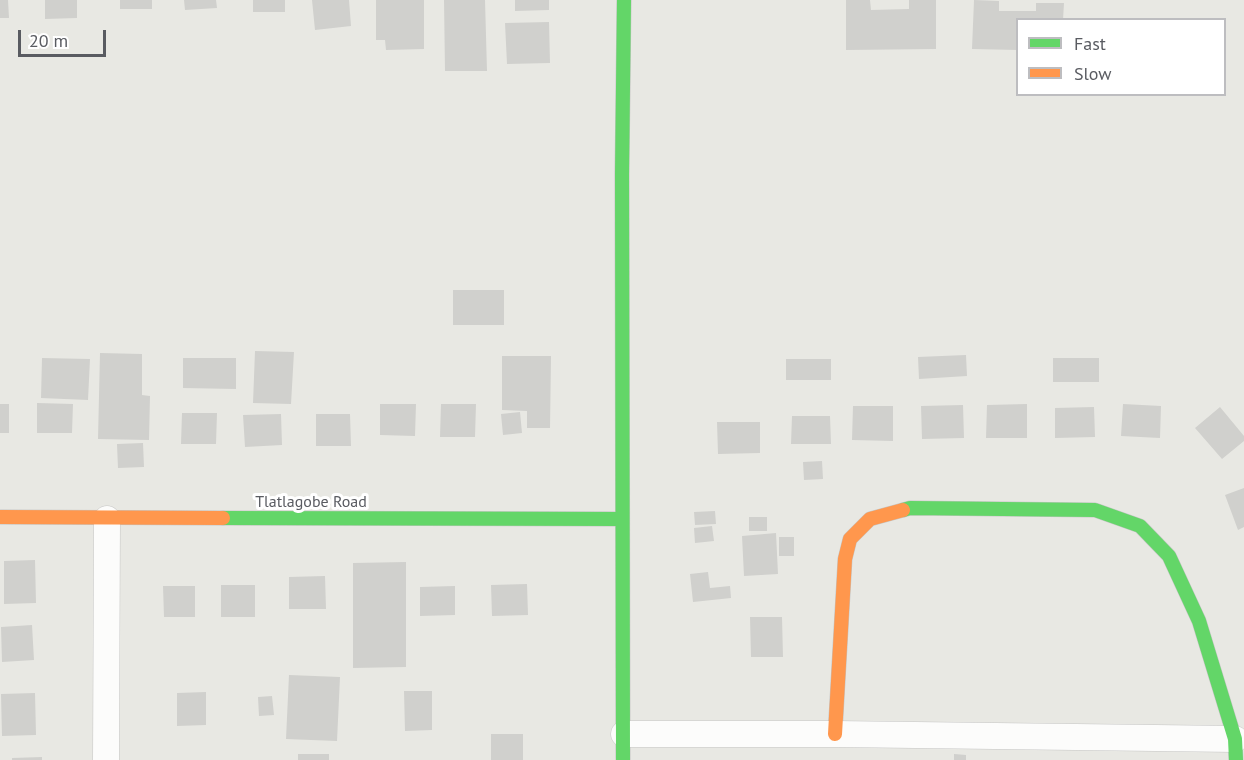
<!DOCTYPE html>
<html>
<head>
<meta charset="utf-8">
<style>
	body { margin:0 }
	#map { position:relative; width:1244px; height:760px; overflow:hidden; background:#e8e8e3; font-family:"PT Sans",sans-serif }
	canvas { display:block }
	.legend { position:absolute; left:1016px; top:18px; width:210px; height:78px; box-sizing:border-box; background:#fff; border:2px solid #bdbdc0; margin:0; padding:8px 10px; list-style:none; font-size:18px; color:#595b61 }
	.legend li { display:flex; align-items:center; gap:12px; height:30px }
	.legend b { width:30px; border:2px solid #bdbdc0 }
	.scale { position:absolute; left:18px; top:30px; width:88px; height:27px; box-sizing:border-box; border:3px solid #595b61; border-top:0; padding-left:8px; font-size:18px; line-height:21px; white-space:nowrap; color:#595b61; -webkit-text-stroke:4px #fff; paint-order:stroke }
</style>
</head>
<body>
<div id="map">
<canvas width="1244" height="760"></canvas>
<ul class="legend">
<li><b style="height:8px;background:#63d668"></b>Fast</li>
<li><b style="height:8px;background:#ff974d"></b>Slow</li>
</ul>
<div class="scale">20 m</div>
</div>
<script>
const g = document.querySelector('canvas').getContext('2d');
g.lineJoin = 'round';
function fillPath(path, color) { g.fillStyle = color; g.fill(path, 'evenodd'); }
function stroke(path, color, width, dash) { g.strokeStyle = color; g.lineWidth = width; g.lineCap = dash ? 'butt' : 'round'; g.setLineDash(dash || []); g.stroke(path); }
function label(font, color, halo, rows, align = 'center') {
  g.font = font + ' "PT Sans",sans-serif'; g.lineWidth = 6; g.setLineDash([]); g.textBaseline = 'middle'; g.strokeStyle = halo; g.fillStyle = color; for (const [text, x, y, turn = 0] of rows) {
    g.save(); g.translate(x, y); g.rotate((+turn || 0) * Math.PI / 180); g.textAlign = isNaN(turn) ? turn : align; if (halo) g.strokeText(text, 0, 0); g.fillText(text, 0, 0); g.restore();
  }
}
const building = new Path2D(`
	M 0,0 L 8,0 L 9,18 L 0,18 Z
	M 45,0 L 77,0 L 77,18 L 45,19 Z
	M 120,0 L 152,0 L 152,9 L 120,9 Z
	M 184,0 L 216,0 L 217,8 L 185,10 Z
	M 253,0 L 285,0 L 285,12 L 253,12 Z
	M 312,0 L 349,0 L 351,26 L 315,30 Z
	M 376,0 L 424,0 L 424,49 L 386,50 L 385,40 L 376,40 Z
	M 444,0 L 485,0 L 487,71 L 445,71 Z
	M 515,0 L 549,0 L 549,10 L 515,11 Z
	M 846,0 L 870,0 L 871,10 L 909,9 L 909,0 L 936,0 L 936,49 L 846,50 Z
	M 974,0 L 999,1 L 999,11 L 1036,11 L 1036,3 L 1064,3 L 1063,20 L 1018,20 L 1018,50 L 972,49 Z
	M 549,22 L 550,63 L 507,64 L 505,23 Z
	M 453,290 L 504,290 L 504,325 L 453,325 Z
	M 255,351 L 294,352 L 291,404 L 253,403 Z
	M 100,353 L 142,354 L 142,395 L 150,396 L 149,440 L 98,439 Z
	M 966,355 L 967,376 L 919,379 L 918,357 Z
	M 502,356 L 551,356 L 550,428 L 527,428 L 527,411 L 502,410 Z
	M 42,358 L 90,359 L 88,400 L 41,398 Z
	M 183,358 L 236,358 L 236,389 L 183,388 Z
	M 1053,358 L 1099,358 L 1099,382 L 1053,382 Z
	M 786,359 L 831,359 L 831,380 L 786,380 Z
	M 37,403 L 73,404 L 72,433 L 37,433 Z
	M 0,404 L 9,404 L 9,433 L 0,433 Z
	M 380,404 L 416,404 L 415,436 L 380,435 Z
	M 441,404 L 476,404 L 475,437 L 440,437 Z
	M 1027,404 L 1027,438 L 986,438 L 987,405 Z
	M 1123,404 L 1161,406 L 1160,438 L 1121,436 Z
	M 963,405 L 964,438 L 922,439 L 921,406 Z
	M 853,406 L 893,406 L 893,441 L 852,440 Z
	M 1094,407 L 1095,437 L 1055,438 L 1055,408 Z
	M 1220,407 L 1244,436 L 1244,441 L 1222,459 L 1195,428 Z
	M 520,412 L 522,433 L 503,435 L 501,414 Z
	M 182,413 L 217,413 L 216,444 L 181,444 Z
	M 281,414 L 282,445 L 245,447 L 243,415 Z
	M 316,414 L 350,414 L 351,446 L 316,446 Z
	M 792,416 L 830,416 L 831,444 L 791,444 Z
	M 717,422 L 760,422 L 760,453 L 718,454 Z
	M 143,443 L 144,467 L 118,468 L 117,444 Z
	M 822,461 L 823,479 L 804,480 L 803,462 Z
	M 1244,488 L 1244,527 L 1238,530 L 1225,495 Z
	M 715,511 L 716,524 L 695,525 L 694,512 Z
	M 749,517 L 767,517 L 767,531 L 749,531 Z
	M 712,526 L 714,541 L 695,543 L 694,528 Z
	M 776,533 L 778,574 L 744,576 L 742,536 Z
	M 779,537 L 794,537 L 794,556 L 779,556 Z
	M 35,560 L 36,603 L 4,604 L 4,561 Z
	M 406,562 L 406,667 L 353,668 L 353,563 Z
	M 708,572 L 710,588 L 730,586 L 731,598 L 693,602 L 690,574 Z
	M 325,576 L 326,609 L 289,609 L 289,577 Z
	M 527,584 L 528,615 L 492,616 L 491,585 Z
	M 221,585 L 255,585 L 255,617 L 221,617 Z
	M 163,586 L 195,586 L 195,617 L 164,617 Z
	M 455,586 L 455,615 L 420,616 L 420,587 Z
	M 750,617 L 782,617 L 783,657 L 751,657 Z
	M 32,625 L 34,660 L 2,662 L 1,627 Z
	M 289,675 L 340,677 L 337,741 L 286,739 Z
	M 404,691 L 432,691 L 432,730 L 405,731 Z
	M 206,692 L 206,725 L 177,726 L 177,693 Z
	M 35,693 L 36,735 L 2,736 L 1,694 Z
	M 272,696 L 274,715 L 259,716 L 258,697 Z
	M 491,734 L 523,734 L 523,760 L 491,760 Z
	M 298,754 L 329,754 L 329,760 L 298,760 Z
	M 954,754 L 966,755 L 966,760 L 954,760 Z
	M 42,757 L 42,760 L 12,760 L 12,758 Z`);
const street = new Path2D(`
	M 624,734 L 835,734 L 1235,739
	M 106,760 L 107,519`);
const fast = new Path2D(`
	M 903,510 L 910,508 L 1095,510 L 1140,526 L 1169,556 L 1199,621 L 1235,739 L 1236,760
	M 223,518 L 622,519
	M 623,760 L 622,174 L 624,0`);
const slow = new Path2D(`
	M 0,517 L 223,518
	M 835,734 L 845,559 L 850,539 L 870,519 L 903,510`);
const streetNames = [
	["Tlatlagobe Road",311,502]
];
fillPath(building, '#d0d0cd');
stroke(street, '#c6c6c5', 27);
stroke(fast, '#c5c5c4', 15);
stroke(slow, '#c5c5c4', 15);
stroke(street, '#fcfcfb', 26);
stroke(fast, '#63d668', 14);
stroke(slow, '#ff974d', 14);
label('16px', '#595b61', '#fff', streetNames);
</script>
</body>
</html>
